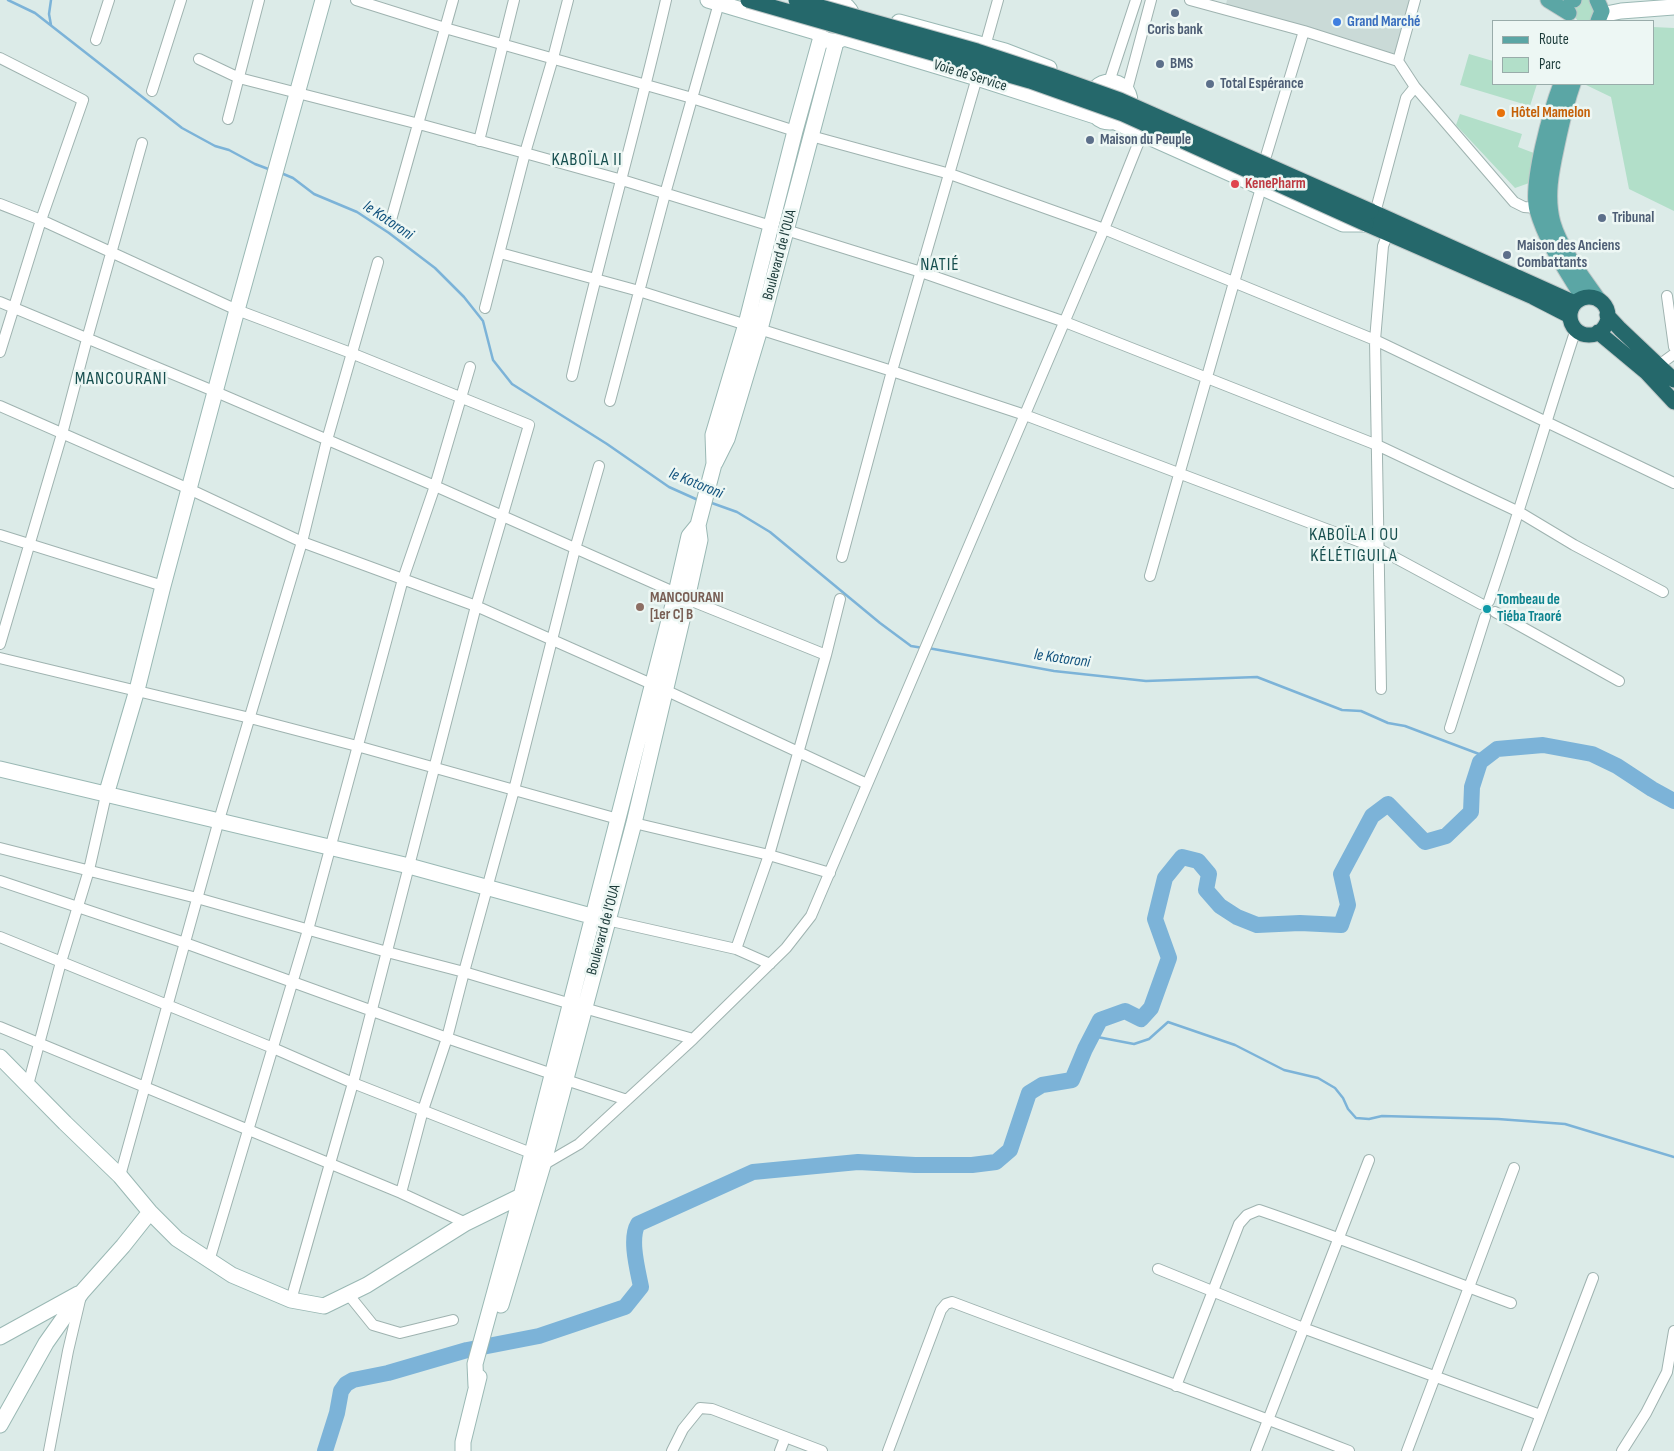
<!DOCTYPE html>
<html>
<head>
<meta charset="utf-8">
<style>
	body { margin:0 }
	#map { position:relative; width:1674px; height:1451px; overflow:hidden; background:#dcebe8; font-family:"Sofia Sans Condensed",sans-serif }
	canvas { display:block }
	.legend { position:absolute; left:1492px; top:20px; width:162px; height:65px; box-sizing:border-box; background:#edf7f4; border:1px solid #99acaa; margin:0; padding:6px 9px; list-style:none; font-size:15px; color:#1c3b3a }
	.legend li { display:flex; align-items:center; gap:10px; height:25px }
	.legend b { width:25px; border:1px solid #99acaa }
</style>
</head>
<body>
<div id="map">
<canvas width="1674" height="1451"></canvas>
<ul class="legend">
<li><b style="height:6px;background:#5ba6a5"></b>Route</li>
<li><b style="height:14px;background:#b2dfc9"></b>Parc</li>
</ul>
</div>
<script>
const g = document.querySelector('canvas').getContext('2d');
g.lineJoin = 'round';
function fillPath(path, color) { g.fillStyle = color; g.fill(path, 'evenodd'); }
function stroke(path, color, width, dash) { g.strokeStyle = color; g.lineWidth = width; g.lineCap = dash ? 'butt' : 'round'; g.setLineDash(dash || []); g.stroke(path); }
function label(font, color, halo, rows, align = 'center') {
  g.font = font + ' "Sofia Sans Condensed",sans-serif'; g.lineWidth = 5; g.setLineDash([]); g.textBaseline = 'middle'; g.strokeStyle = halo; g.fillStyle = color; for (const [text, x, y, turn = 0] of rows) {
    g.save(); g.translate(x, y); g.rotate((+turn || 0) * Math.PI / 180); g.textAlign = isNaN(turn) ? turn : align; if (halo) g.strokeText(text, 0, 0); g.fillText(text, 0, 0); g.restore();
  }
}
const built = new Path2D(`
	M 1227,0 L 1419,0 L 1398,61 L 1224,12 Z`);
const green = new Path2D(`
	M 1582,0 L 1590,0 L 1596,5 L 1593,21 L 1578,21 C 1571,14 1573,5 1582,0 Z
	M 1653,27 L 1674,28 L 1674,211 L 1629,189 L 1611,97 L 1584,84 L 1653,84 Z
	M 1469,54 L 1493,61 L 1493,84 L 1537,84 L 1530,106 L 1460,85 Z
	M 1460,114 L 1522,134 L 1518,147 L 1539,155 L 1532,182 L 1515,188 L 1456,125 Z`);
const stream = new Path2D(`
	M 8,0 L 35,13 L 182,128 L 215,146 L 229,150 L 255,164 L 271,170
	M 51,0 L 49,14 L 51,25
	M 281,173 L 293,178 L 314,194 L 357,212 L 389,233 L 435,268 L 464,297 L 483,321 L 493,360 L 512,384 L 607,444 L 669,487 L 698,500
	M 709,502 L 737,512 L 770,532 L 880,623 L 911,646 L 923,648
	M 928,648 L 1054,671 L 1146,681 L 1257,677 L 1342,710 L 1361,711 L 1388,723 L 1405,726 L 1487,757
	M 1092,1036 L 1134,1044 L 1149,1039 L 1168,1022 L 1235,1045 L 1284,1070 L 1318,1078 L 1335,1088 L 1343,1098 L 1348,1109 L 1356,1118 L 1369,1119 L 1382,1116 L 1498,1119 L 1565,1124 L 1674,1157`);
const river = new Path2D(`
	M 325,1451 L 337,1413 L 341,1391 L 346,1384 L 353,1380 L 388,1373 L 467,1350 L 539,1336 L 625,1307 L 641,1287 C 638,1271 629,1239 638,1224 L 753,1172 L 858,1162 L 915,1165 L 972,1165 L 996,1162 L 1010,1150 L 1029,1093 L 1042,1085 L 1072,1080 L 1085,1049 L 1100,1020 L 1125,1011 L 1141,1019 L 1151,1008 L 1169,958 L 1155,919 L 1165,878 L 1182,857 L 1198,861 L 1209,874 L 1206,890 L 1220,906 L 1237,917 L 1257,925 L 1300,923 L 1341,925 L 1348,905 L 1341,874 L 1372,816 L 1388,804 L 1425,842 L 1446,836 L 1471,812 L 1472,787 L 1480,762 L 1497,749 L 1543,745 L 1592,754 L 1617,766 L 1652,789 L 1674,801`);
const street = new Path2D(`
	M 356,0 L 445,28 L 692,98 L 795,131
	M 1190,0 L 1304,31 L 1398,61 L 1415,87 L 1514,202 L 1524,207 L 1537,208
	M 96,40 L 109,0
	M 984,50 L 998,0
	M 0,58 L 83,100 L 41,220 L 0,352
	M 199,59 L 239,78 L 419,124 L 525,153 L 622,180 L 771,226
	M 1398,61 L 1415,0
	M 1109,82 L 1136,0
	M 152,91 L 181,0
	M 1129,96 L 1128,86 L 1151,0
	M 228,119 L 259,0
	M 811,136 L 950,174 L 1104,229 L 1375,340 L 1674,483
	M 479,141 L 514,0
	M 1266,156 L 1304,31
	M 0,204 L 41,220 L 237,310 L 351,353 L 529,425 L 476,606 L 353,1083 L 291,1300
	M 1375,213 L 1406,98 L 1415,87
	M 391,220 L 453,0
	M 786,230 L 921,272 L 1065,322 L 1377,445 L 1519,512 L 1574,545 L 1663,592
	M 500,253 L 639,291 L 892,371 L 1025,415 L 1379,549 L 1481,604
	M 1667,296 L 1674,347
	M 0,302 L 216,392 L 435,486 L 676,593
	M 485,308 L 525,153 L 553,58 L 568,0
	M 1659,365 L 1674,354
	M 572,376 C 601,250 637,126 666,0
	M 610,401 L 665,194 L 719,3
	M 0,406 L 189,489 L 302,542 L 476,606 L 665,690 L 867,784
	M 0,535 L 163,586
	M 842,557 L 892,371 L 978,74
	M 1150,576 L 1261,188
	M 687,599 L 826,655
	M 1489,601 C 1520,511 1546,420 1576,329
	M 1495,612 L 1619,681
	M 0,644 L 62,434 L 87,339 L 142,143
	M 0,658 L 250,718 L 357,746 L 618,819
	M 1381,689 L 1375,340 L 1383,246 L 1388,233
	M 1450,728 L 1485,617
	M 634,823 L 769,855 L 830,873
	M 0,848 L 197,898 L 387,952 L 464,972 L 571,1004
	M 0,881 L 185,943 L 447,1038 L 552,1074
	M 607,920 L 736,949 L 770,964
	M 0,937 L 273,1048 L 353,1083 L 531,1153
	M 736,949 L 769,855 L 826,655 L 840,599
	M 584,1008 L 693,1039
	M 0,1027 L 401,1193 L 466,1223
	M 566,1080 L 627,1100
	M 28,1085 L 61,962 L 89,870 L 106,795
	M 543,1165 L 579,1144 L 693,1039 L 786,948 L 811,916 L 1104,229 L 1142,134
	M 120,1176 L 219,820 L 302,542 L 327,440 L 378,262
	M 401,1193 L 423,1110 L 447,1038 L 464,972 L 514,790 L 575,549 L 599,466
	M 209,1261 L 308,930 L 403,579 L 435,486 L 470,367
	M 1158,1269 L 1303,1328 L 1540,1415
	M 348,1294 L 373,1325 L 400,1333 L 453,1320
	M 1176,1386 L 1239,1224 L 1247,1215 L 1259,1210 C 1344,1239 1427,1272 1511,1303
	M 49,1451 L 68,1351 L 80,1300
	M 672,1451 L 683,1429 L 700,1408 L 712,1409 L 822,1451
	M 780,1451 L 785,1438
	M 888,1451 L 941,1310 L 946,1304 L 952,1302 C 1084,1352 1218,1399 1349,1451
	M 1256,1451 L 1369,1160
	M 1407,1451 L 1514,1168
	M 1527,1451 L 1593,1278
	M 1622,1451 L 1646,1413 L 1667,1372 L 1674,1331`);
const secondary = new Path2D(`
	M 708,0 L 816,32
	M813 21a20 20 0 1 1 40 0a20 20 0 1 1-40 0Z
	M 1601,15 L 1621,11 L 1674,7
	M 899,22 L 1005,51 L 1049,68
	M 844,38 L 977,78 L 1095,116
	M1090 102a20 20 0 1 1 40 0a20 20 0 1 1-40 0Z
	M 1115,122 L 1343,224 L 1366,224
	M 715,463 L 727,439 L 760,329 L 836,42
	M 0,769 L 409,866 L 602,919
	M 106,795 L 137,690 L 163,586 L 237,310 L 323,0
	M 0,1057 L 65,1123 L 120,1176 L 150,1212 L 177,1239 L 232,1275 L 291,1300 L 324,1306 L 367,1285 L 466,1223 L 521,1196 L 526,1197
	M 501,1305 L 543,1165 L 634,823 L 687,599 L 700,540 L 698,525
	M 0,1337 L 78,1294
	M 476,1386 L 475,1364 L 521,1196 L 676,593 L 689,536 L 698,525 L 714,464 L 713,435 L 746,324 L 795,131 L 821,37
	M 0,1425 L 46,1343 L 82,1292 L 123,1246 L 150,1212
	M 463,1451 L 463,1442 L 479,1377`);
const primary = new Path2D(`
	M 1548,0 L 1569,13
	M 1571,0 L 1574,0
	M 1597,0 L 1602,11 L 1598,21
	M 1561,84 C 1551,110 1530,184 1537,210 C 1546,242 1566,270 1583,298
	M 1573,84 C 1567,101 1563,118 1559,136 C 1553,165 1545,193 1553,223 C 1561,250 1582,276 1598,299`);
const highway = new Path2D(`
	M 1371,211 L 1575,303
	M 1366,224 L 1533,297 L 1570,316
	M1570 316a19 19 0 1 1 38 0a19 19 0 1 1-38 0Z
	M 1607,315 L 1620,329 L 1674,380
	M 1598,332 L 1646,372 L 1674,402`);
const highwayBridge = new Path2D(`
	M 748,0 L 1030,81 L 1123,114 L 1366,224
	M 796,0 L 977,51 L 1050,75 L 1120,100 L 1371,211`);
const markers = [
	[1175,13,5,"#5c6f8a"],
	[1337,22,5,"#3f7fe0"],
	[1160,64,5,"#5c6f8a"],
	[1210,84,5,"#5c6f8a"],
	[1501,113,5,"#e8710a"],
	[1090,140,5,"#5c6f8a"],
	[1235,184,5,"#e0444e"],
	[1602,218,5,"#5c6f8a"],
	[1507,255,5,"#5c6f8a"],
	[640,607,5,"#8d6e63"],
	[1487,609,5,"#0f9aa8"]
];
const shopNames = [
	["Grand Marché",1347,22]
];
const serviceNames = [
	["Coris bank",1175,30,"center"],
	["BMS",1170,64],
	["Total Espérance",1220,84],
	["Maison du Peuple",1100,140],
	["Tribunal",1612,218],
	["Maison des Anciens",1517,246],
	["Combattants",1517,263]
];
const streetNames = [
	["Voie de Service",970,76,17],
	["Boulevard de l'OUA",780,255,-75],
	["Boulevard de l'OUA",604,930,-75]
];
const foodNames = [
	["Hôtel Mamelon",1511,113]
];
const healthNames = [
	["KenePharm",1245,184]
];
const educationNames = [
	["MANCOURANI",650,598],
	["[1er C] B",650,615]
];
const cultureNames = [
	["Tombeau de",1497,600],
	["Tiéba Traoré",1497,617]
];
const waterNames = [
	["le Kotoroni",388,221,34],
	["le Kotoroni",696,484,22],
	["le Kotoroni",1062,659,8]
];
const quarterNames = [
	["KABOÏLA II",587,160],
	["NATIÉ",940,265],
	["MANCOURANI",121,379],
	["KABOÏLA I OU",1354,535],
	["KÉLÉTIGUILA",1354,556]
];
fillPath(built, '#cadad7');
fillPath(green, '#b2dfc9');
stroke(stream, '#7cb3d8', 2.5);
stroke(river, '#7cb3d8', 16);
stroke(street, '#9fb3b0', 12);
stroke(secondary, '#9ab8b4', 17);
stroke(primary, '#bfc8c8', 17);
stroke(highway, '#bfc8c8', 17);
stroke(street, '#fff', 10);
stroke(secondary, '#fff', 15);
stroke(primary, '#5ba6a5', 15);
stroke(highway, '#25686b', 15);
stroke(highwayBridge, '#bfc8c8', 17, []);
stroke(highwayBridge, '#25686b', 15);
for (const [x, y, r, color] of markers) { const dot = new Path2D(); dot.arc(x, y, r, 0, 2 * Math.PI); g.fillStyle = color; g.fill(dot); stroke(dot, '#edf7f4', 2); }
label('bold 15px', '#366cbe', '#edf7f4', shopNames, 'left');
label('bold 15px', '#4e5e75', '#edf7f4', serviceNames, 'left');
label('15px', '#1c3b3a', '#edf7f4', streetNames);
label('bold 15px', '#c56008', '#edf7f4', foodNames, 'left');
label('bold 15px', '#be3a42', '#edf7f4', healthNames, 'left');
label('bold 15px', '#785e54', '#edf7f4', educationNames, 'left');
label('bold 15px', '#0d838f', '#edf7f4', cultureNames, 'left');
label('italic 16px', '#10517d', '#edf7f4', waterNames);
g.letterSpacing = '1px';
label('18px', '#174f4f', '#edf7f4', quarterNames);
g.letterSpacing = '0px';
</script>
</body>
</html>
